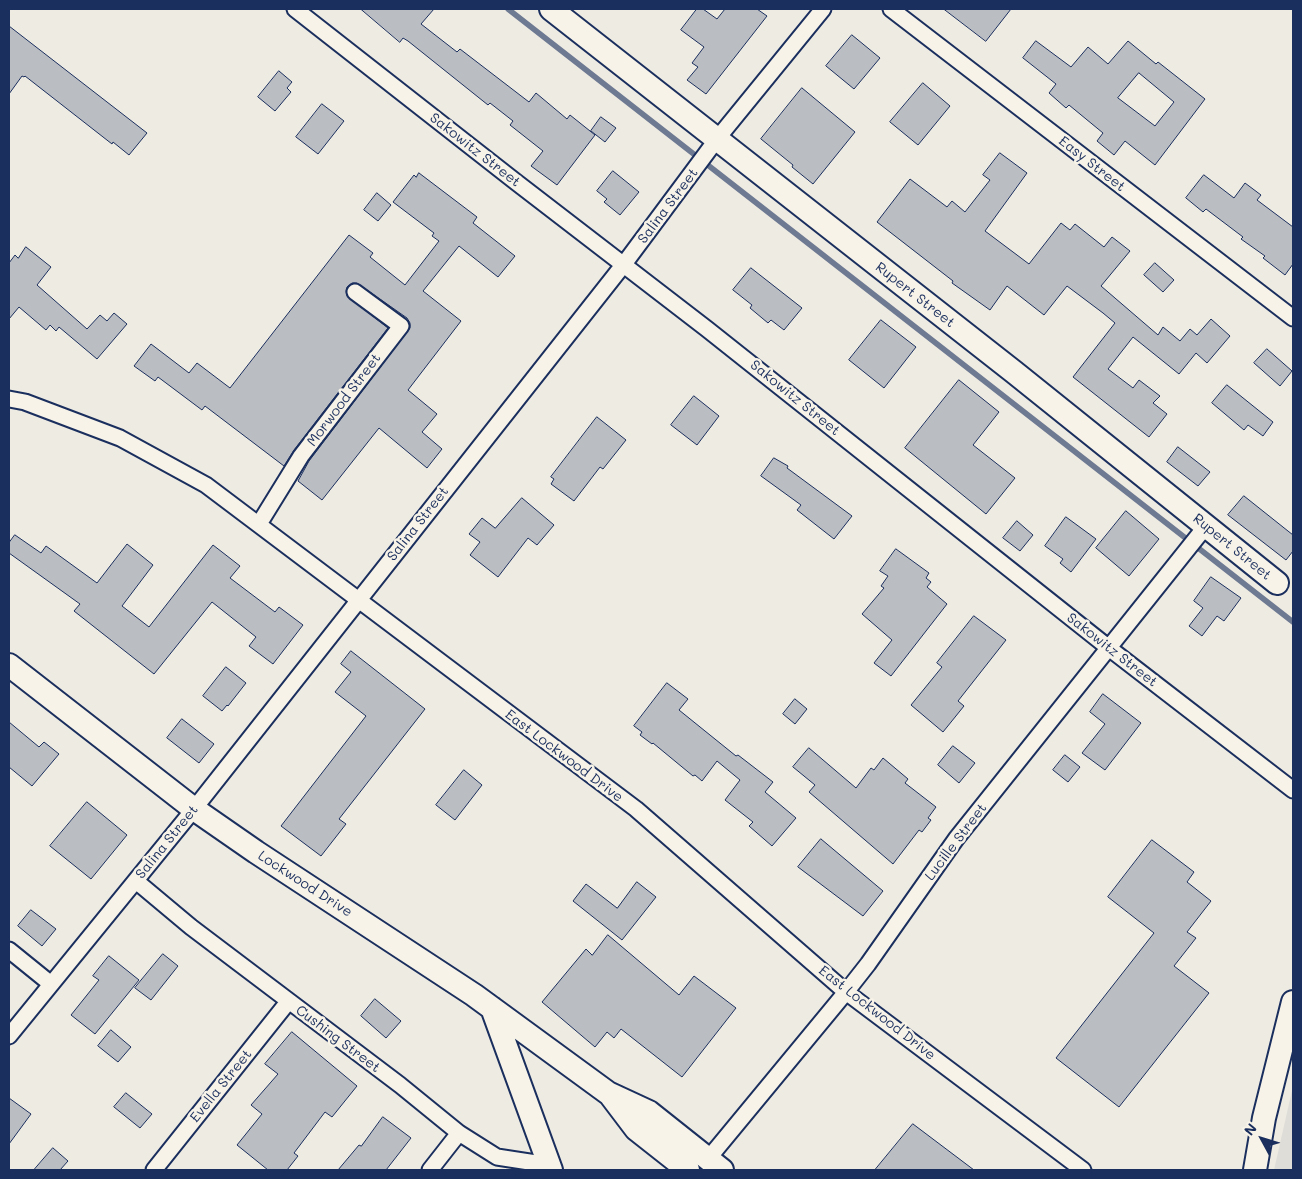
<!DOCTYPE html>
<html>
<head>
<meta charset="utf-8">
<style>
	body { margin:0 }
	#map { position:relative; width:1302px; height:1179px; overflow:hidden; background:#eeebe2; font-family:Mali,sans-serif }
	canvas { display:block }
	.frame { position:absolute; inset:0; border:10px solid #1b2f5e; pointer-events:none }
	.north { position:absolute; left:1237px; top:1114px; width:50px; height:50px; -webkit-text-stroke:4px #f7f3e8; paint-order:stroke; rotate:309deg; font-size:14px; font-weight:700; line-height:20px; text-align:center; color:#1b2f5e }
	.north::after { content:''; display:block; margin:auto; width:18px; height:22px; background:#1b2f5e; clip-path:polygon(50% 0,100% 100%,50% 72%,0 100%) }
</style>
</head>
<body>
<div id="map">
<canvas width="1302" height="1179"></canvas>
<div class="frame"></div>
<div class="north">N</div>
</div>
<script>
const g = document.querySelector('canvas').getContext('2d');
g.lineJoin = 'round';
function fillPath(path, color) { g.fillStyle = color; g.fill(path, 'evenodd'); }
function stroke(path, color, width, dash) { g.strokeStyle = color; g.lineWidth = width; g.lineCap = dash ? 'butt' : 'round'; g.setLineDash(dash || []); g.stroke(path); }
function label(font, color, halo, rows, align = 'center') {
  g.font = font + ' Mali,sans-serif'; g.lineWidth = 5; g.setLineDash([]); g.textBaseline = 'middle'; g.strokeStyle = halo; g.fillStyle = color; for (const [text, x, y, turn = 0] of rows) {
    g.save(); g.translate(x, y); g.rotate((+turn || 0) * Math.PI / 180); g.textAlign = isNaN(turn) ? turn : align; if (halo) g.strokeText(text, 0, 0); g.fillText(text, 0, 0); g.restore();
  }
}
const built = new Path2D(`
	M 1293,1086 L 1293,1170 L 1274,1170 Z`);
const stream = new Path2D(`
	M 508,9 L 1293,622`);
const building = new Path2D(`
	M 361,9 L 434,9 L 421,24 L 457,52 L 460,49 L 529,102 L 536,93 L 567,119 L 570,115 L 595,135 L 557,185 L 531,166 L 543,151 L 510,125 L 513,121 L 490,103 L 488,105 L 408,41 L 403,38 L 400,42 Z
	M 697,9 L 703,9 L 717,19 L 725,9 L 757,9 L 767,16 L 706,94 L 687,80 L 698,67 L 692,63 L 704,47 L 681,30 Z
	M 944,9 L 1011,9 L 986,41 Z
	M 9,26 L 147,133 L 129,155 L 113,142 L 112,144 L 25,76 L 24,77 L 22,76 L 9,94 Z
	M 852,35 L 880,58 L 854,89 L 826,66 Z
	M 1036,41 L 1071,67 L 1088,47 L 1108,64 L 1128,41 L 1156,64 L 1158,62 L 1205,99 L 1155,165 L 1125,141 L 1114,155 L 1097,141 L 1103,133 L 1069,105 L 1066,108 L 1049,93 L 1056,84 L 1023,58 ZM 1139,73 L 1174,102 L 1155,126 L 1118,98 Z
	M 279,71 L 292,82 L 287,88 L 291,92 L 275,111 L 258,97 Z
	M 923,83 L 950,106 L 918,145 L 890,122 Z
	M 802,88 L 855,132 L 813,184 L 792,167 L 793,165 L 761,139 Z
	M 322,104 L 344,121 L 318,154 L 296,137 Z
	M 601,117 L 616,128 L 605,142 L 591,131 Z
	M 1000,153 L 1027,173 L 985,231 L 1029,264 L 1061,223 L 1070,230 L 1075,224 L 1104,247 L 1112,237 L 1130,251 L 1101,286 L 1158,335 L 1163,327 L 1180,341 L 1190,329 L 1197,335 L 1211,319 L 1230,336 L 1207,363 L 1196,353 L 1179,374 L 1133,337 L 1108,369 L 1133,388 L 1139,380 L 1160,396 L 1153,403 L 1167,414 L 1149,437 L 1073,377 L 1115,323 L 1103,313 L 1067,286 L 1044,315 L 1007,286 L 990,310 L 952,283 L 953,281 L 877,222 L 910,179 L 947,207 L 952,201 L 965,212 L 990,180 L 983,175 Z
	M 613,171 L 639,192 L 620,215 L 604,202 L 607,199 L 597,191 Z
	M 419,173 L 477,217 L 473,223 L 515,256 L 498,277 L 459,246 L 423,291 L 461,321 L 408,390 L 437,414 L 422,432 L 442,449 L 427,468 L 379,428 L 322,500 L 298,481 L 309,461 L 410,328 L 410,323 L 407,318 L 357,283 L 352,283 L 347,287 L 346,291 L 347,296 L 388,328 L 294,450 L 284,466 L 205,406 L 202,410 L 158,377 L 155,381 L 134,366 L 151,344 L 189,373 L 197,363 L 230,388 L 349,235 L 373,253 L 370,257 L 405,285 L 439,241 L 432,236 L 434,233 L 393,202 L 414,175 L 416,177 Z
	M 1204,175 L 1234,198 L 1245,183 L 1261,195 L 1257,200 L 1293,227 L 1293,264 L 1285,275 L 1263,258 L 1265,256 L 1241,239 L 1243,237 L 1206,209 L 1203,212 L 1186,198 Z
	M 377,193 L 391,205 L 378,221 L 364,210 Z
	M 26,247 L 51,267 L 37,285 L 87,329 L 100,315 L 107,321 L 114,313 L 127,324 L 97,359 L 59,327 L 56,331 L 50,325 L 46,330 L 19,307 L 9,319 L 9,263 L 15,255 L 18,258 Z
	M 1155,263 L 1174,280 L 1163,292 L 1144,275 Z
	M 751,268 L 802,308 L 784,330 L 771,320 L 768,323 L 750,308 L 752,305 L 733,290 Z
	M 881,320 L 916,347 L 884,388 L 849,360 Z
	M 1267,349 L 1292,371 L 1280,386 L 1254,363 Z
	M 959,380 L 999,412 L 973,445 L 1015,478 L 986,514 L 905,448 Z
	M 1227,385 L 1273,422 L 1263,436 L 1248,425 L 1244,430 L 1212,403 Z
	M 694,396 L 719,416 L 697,445 L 671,425 Z
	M 597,417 L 626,440 L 603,469 L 600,467 L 574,501 L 551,484 L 554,479 L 551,477 Z
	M 1178,447 L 1210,472 L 1198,486 L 1167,462 Z
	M 774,458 L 788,466 L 787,468 L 852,516 L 834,539 L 797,510 L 801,505 L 761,476 Z
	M 1244,496 L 1293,535 L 1293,551 L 1286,560 L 1228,515 Z
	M 522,498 L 554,525 L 537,545 L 528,538 L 498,577 L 470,555 L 480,542 L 469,534 L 482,518 L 495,528 Z
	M 1126,511 L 1159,539 L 1129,576 L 1096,548 Z
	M 1066,517 L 1096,539 L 1071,572 L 1060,563 L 1063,559 L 1045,546 Z
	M 1017,521 L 1033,535 L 1020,551 L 1003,538 Z
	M 15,535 L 41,553 L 46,546 L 97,583 L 127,544 L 153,565 L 122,606 L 149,627 L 213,545 L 240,566 L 230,578 L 275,612 L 279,607 L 303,625 L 273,664 L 249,646 L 256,637 L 212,602 L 154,674 L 74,611 L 80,604 L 9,553 L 9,543 Z
	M 896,549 L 929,573 L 926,578 L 931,582 L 927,587 L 947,604 L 891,676 L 874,663 L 892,640 L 862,614 L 884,588 L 881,586 L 888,576 L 880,571 Z
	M 1211,577 L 1241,598 L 1224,621 L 1217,616 L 1202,636 L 1189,626 L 1203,608 L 1194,601 Z
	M 974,616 L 1006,640 L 958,701 L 964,706 L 943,732 L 911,705 L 942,667 L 937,663 Z
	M 351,651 L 425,709 L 339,819 L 346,824 L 321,856 L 281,826 L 366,716 L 335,692 L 351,672 L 341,664 Z
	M 226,667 L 246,683 L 228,706 L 227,705 L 222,711 L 203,696 Z
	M 667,683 L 688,699 L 679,710 L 736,756 L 738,755 L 773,782 L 765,792 L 796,818 L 772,846 L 749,826 L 753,822 L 725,800 L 740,780 L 717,761 L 702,781 L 695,775 L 693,776 L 653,743 L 652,744 L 640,735 L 642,732 L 634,726 Z
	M 1103,694 L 1141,723 L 1105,770 L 1082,753 L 1105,724 L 1090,712 Z
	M 795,699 L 807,709 L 795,724 L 783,714 Z
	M 182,719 L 214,744 L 199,763 L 167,738 Z
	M 9,722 L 39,747 L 44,742 L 59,754 L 32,786 L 9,767 Z
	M 953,746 L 975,763 L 959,783 L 938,765 Z
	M 809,748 L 856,788 L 871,768 L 874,770 L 883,758 L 908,779 L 905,783 L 936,807 L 928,818 L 931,820 L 922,832 L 919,830 L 893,864 L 809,792 L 815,785 L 793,767 Z
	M 1065,755 L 1080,767 L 1068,782 L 1053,770 Z
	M 464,770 L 482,785 L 455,820 L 436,805 Z
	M 87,802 L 127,835 L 91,879 L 50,846 Z
	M 821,839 L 883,891 L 863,916 L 798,867 Z
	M 1152,840 L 1194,872 L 1187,882 L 1211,901 L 1187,932 L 1196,938 L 1174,966 L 1209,993 L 1119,1107 L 1056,1058 L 1154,933 L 1108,897 Z
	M 637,882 L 656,897 L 622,940 L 573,901 L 586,884 L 617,908 Z
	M 31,910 L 56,929 L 42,946 L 18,926 Z
	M 608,935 L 679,995 L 694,976 L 736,1008 L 682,1077 L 621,1029 L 614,1038 L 607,1032 L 595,1047 L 542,1002 L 586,949 L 592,955 Z
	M 163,954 L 178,966 L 151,1000 L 135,988 Z
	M 109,956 L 139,980 L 95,1034 L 71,1015 L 99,980 L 93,976 Z
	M 375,999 L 401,1021 L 386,1038 L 361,1016 Z
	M 111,1030 L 131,1047 L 118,1062 L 98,1046 Z
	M 292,1032 L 357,1086 L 332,1117 L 325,1112 L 294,1153 L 298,1156 L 287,1170 L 268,1170 L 237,1145 L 262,1114 L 251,1105 L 278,1074 L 265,1064 Z
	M 126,1093 L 152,1114 L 140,1128 L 114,1107 Z
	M 9,1098 L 31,1114 L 9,1144 Z
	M 383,1117 L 411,1138 L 386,1170 L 338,1170 L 359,1145 L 361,1146 Z
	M 913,1124 L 974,1170 L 875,1170 Z
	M 53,1148 L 68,1161 L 60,1170 L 34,1170 Z`);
const street = new Path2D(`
	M 295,9 L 516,182 L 707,329 L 1109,648 L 1293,790
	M 891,9 L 1293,318
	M 9,399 L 25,402 L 120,438 L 206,485 L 636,809 L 846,992 L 1083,1170
	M 259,524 L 301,456 L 401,326 L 355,292
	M 136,881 L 191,927 L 400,1085 L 459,1133 L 497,1157 L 549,1165
	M 9,950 L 51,984
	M 9,1036 L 194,809 L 624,264 L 717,139 L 823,9
	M 708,1159 L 846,992 L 868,964 L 956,839 L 1206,526
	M 154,1170 L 288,1002
	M 430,1170 L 459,1133`);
const secondary = new Path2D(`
	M 551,9 L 1014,372 L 1277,583
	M 9,665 L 194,809 L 256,852 L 474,995 L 608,1093 L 649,1112 L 722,1170
	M 492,1008 L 551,1170
	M 611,1096 L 636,1129 L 688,1170
	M 1255,1170 L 1264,1118 L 1293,1002`);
const streetNames = [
	["Sakowitz Street",475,150,38],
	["Easy Street",1092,164,38],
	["Salina Street",668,206,-53],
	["Rupert Street",915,295,38],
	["Sakowitz Street",795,398,39],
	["Morwood Street",344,400,-53],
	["Salina Street",418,524,-52],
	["Rupert Street",1232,547,39],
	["Sakowitz Street",1112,650,38],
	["East Lockwood Drive",564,756,37],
	["Salina Street",167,842,-51],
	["Lucille Street",956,842,-53],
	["Lockwood Drive",305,884,33],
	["East Lockwood Drive",877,1013,38],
	["Cushing Street",338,1039,37],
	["Evella Street",221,1086,-51]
];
fillPath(built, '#deddd8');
stroke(stream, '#6e7992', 5.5);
fillPath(building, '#babdc2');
stroke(building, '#1b2f5e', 1);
stroke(street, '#1b2f5e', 19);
stroke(secondary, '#1b2f5e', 26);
stroke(street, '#f7f3e8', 15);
stroke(secondary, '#f7f3e8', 22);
label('14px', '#1b2f5e', '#f7f3e8', streetNames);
</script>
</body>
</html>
